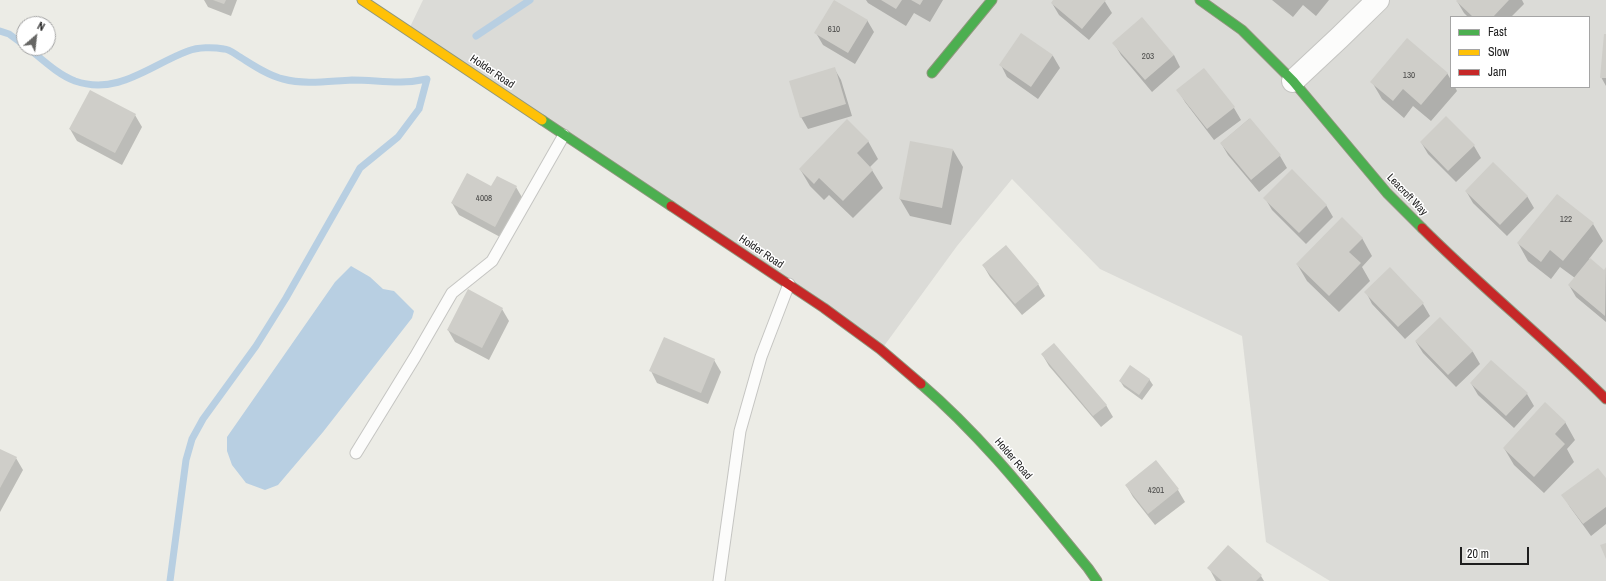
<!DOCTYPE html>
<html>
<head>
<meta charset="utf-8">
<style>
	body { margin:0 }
	#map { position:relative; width:1606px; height:581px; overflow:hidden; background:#ecece6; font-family:"Archivo Narrow",sans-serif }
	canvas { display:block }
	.legend { position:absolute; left:1450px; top:16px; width:140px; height:72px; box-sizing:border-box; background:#fff; border:1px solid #a5a5a5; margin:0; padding:5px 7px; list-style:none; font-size:12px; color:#1e1e1e }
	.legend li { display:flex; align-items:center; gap:8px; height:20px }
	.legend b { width:20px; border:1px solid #a5a5a5 }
	.north { position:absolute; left:16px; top:16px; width:40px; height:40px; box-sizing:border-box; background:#fff; border:1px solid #a5a5a5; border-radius:50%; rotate:28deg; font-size:11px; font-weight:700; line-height:16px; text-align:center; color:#1e1e1e }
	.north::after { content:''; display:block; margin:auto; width:14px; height:18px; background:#666664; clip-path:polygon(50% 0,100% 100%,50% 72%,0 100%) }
	.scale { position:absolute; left:1460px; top:547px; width:69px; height:18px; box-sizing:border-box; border:2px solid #1e1e1e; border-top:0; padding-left:5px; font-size:12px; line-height:14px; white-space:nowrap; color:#1e1e1e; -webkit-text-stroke:3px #fff; paint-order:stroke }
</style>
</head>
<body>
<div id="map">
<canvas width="1606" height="581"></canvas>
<ul class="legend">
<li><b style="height:5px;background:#4caf50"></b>Fast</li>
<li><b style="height:5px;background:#ffc107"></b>Slow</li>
<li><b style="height:5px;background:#c62828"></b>Jam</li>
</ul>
<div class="north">N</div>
<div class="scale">20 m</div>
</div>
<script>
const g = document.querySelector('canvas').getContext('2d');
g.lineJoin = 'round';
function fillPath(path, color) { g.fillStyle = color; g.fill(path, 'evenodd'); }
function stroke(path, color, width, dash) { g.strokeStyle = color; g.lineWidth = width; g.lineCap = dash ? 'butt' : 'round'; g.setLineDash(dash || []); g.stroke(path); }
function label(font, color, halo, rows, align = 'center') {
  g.font = font + ' "Archivo Narrow",sans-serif'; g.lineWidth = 3; g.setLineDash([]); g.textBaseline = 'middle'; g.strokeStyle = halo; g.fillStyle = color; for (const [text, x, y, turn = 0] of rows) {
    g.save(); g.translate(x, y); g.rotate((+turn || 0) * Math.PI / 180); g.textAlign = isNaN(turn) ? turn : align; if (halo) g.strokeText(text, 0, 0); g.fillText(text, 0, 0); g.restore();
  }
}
const residential = new Path2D(`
	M 423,0 L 1606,0 L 1606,581 L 1330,581 L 1266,542 L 1242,336 L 1100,269 L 1012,179 L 957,246 L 884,346 L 410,27 ZM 1451,17 L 1589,17 L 1589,87 L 1451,87 Z`);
const water = new Path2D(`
	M 351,266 L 370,277 L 383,289 L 394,291 L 414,311 L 412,318 L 323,432 L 278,485 L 265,490 L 246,483 L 232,465 L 227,451 L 227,437 L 335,282 Z`);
const shadow = new Path2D(`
	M 204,0 L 237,0 L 231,16 L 208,7 Z
	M 866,0 L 943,0 L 930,22 L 914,13 L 906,26 L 868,3 Z
	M 1054,0 L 1104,0 L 1112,13 L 1089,40 L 1059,15 L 1052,3 Z
	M 1272,0 L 1329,0 L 1316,16 L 1303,5 L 1293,17 Z
	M 1458,0 L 1522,0 L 1524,4 L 1511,17 L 1468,17 L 1464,13 L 1457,1 Z
	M 867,20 L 874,32 L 855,64 L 823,45 L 816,33 Z
	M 1021,35 L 1053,56 L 1060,68 L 1038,99 L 1007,77 L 1001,65 Z
	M 1606,35 L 1606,86 L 1601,77 Z
	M 1114,43 L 1174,55 L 1180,67 L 1152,92 L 1121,55 Z
	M 834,68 L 841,80 L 852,116 L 808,129 L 801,117 Z
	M 1447,73 L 1451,80 L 1451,87 L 1455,87 L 1457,91 L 1431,121 L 1413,106 L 1404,118 L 1382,99 L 1372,82 Z
	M 1178,90 L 1234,108 L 1241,120 L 1214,140 L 1185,102 Z
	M 135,115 L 142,127 L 122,165 L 77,141 L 70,129 Z
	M 1249,119 L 1280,156 L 1287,168 L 1259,192 L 1228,155 L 1221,143 Z
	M 868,141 L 878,159 L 870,167 L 883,188 L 853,218 L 829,195 L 824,200 L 810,186 L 800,169 Z
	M 1421,142 L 1474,146 L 1481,158 L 1456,182 L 1428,154 Z
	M 953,150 L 963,167 L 951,225 L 910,216 L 900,199 Z
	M 467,175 L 491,188 L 516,187 L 523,199 L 502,238 L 459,215 L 452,203 Z
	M 1466,191 L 1527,196 L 1534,208 L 1507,236 L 1473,203 Z
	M 1265,198 L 1326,205 L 1333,217 L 1306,244 L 1272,210 Z
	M 1593,224 L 1603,241 L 1589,259 L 1604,271 L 1606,269 L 1606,322 L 1576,297 L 1569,285 L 1575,278 L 1560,267 L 1551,279 L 1528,261 L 1518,243 Z
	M 1362,238 L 1372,256 L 1362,267 L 1370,281 L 1339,312 L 1307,281 L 1297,264 Z
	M 983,265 L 1038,284 L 1045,296 L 1022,315 L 990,277 Z
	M 1390,268 L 1423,304 L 1430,316 L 1405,339 L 1372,304 L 1366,292 Z
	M 502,309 L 509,321 L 489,360 L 455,342 L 448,330 Z
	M 1440,319 L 1473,352 L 1480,364 L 1456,387 L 1423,353 L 1416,342 Z
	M 1042,354 L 1106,405 L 1113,417 L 1101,427 L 1049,366 Z
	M 714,360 L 721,372 L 708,404 L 657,383 L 651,371 Z
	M 1149,379 L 1153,385 L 1142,400 L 1124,387 L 1120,381 Z
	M 1471,383 L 1527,394 L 1534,406 L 1514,428 L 1478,395 Z
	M 1565,422 L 1575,440 L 1567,449 L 1574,462 L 1544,493 L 1514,465 L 1504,448 Z
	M 0,450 L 16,458 L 23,470 L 0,512 Z
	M 1156,462 L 1178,490 L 1185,502 L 1155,525 L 1133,497 L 1126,485 Z
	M 1606,480 L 1606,524 L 1591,536 L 1570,507 L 1563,495 Z
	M 1209,568 L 1261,576 L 1264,581 L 1216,581 Z`);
const stream = new Path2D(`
	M 0,31 L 9,34 L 24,45
	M 476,36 L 530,0
	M 28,48 C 42,59 57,74 75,81 C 118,96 150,65 188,51 C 198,47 213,47 224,49 C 229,49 235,54 240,57 C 253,65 267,75 283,79 C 305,85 329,81 352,80 C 378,80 400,85 427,79 L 419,109 L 398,137 L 360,168 L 286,298 L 256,346 L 203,419 L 192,439 L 186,460 L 170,581`);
const building = new Path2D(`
	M 213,0 L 226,0 L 224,4 Z
	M 834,0 L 868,20 L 848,53 L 814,33 Z
	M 881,0 L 902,0 L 896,9 Z
	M 911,0 L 923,0 L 920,5 Z
	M 1053,0 L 1106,0 L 1082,29 L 1051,3 Z
	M 1457,0 L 1509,0 L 1493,17 L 1473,17 L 1456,1 Z
	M 1142,17 L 1174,55 L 1145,80 L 1112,43 Z
	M 1021,33 L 1053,55 L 1031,87 L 999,65 Z
	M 1604,34 L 1606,34 L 1606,78 L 1600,78 Z
	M 1407,38 L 1448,73 L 1421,105 L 1403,89 L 1393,101 L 1370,82 Z
	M 835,67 L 846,104 L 800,118 L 789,81 Z
	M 1204,68 L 1235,107 L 1207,129 L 1176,90 Z
	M 90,90 L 136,114 L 115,153 L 69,129 Z
	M 1446,116 L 1475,145 L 1448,171 L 1420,142 Z
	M 1250,118 L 1281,155 L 1251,180 L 1220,143 Z
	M 847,119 L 869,141 L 857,153 L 873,170 L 843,201 L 819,178 L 814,184 L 799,169 Z
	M 910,141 L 953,149 L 942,208 L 899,199 Z
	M 1493,162 L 1528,196 L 1500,225 L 1465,191 Z
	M 1292,169 L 1327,205 L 1299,233 L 1263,198 Z
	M 467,173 L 491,186 L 497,176 L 517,186 L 495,227 L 451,203 Z
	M 1557,194 L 1594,223 L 1563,261 L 1550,250 L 1541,262 L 1517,243 Z
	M 1342,217 L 1363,238 L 1349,252 L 1361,263 L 1329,296 L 1296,264 Z
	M 1006,245 L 1039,284 L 1015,304 L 982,265 Z
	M 1590,258 L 1604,270 L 1606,267 L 1605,316 L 1568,285 Z
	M 1390,267 L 1424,303 L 1398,327 L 1364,292 Z
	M 468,289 L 503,308 L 482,348 L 447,330 Z
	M 1440,317 L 1473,351 L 1448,375 L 1415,341 Z
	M 664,337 L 715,359 L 701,393 L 649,371 Z
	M 1054,343 L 1107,405 L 1093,416 L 1041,354 Z
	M 1491,360 L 1528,393 L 1506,416 L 1470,383 Z
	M 1130,365 L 1150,379 L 1139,395 L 1119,381 Z
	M 1545,402 L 1566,422 L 1555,434 L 1565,444 L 1534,477 L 1503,448 Z
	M 0,449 L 17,457 L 0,488 Z
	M 1156,460 L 1179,489 L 1148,514 L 1125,485 Z
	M 1598,468 L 1606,478 L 1606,507 L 1583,524 L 1561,495 Z
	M 1606,543 L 1606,559 L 1600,545 Z
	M 1228,545 L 1262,575 L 1256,581 L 1222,581 L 1207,568 Z`);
const lane = new Path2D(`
	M 356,453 L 415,357 L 452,293 L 492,261 L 564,135
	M 719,581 L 740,431 L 761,357 L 789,284`);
const street = new Path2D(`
	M 1293,81 L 1339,38 L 1378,0`);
const fast = new Path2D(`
	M 1200,0 L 1242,30 L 1293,81 L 1387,193 L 1422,228
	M 932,73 L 992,0
	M 542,120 L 671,206
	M 921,384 C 984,438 1035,504 1088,568 L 1097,581`);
const slow = new Path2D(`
	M 362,0 L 542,120`);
const jam = new Path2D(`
	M 671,206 L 824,308 L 880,349 L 921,384
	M 1422,228 C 1481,287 1547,340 1606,399`);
const numberNames = [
	["610",834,30],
	["203",1148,57],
	["130",1409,76],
	["4008",484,199],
	["122",1566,220],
	["4201",1156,491]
];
const streetNames = [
	["Holder Road",492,72,34],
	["Leacroft Way",1407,195,46],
	["Holder Road",761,252,34],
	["Holder Road",1013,459,49]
];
fillPath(residential, '#dbdbd7');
fillPath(water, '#b8cfe2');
fillPath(shadow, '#0003');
stroke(stream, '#b8cfe2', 7);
fillPath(building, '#cfcec9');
stroke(lane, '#c5c5c2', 13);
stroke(street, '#c5c5c2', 24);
stroke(fast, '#8f977d', 11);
stroke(slow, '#8f977d', 11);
stroke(jam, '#8f977d', 11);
stroke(lane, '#fcfcfb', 11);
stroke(street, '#fcfcfb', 22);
stroke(fast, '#4caf50', 9);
stroke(slow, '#ffc107', 9);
stroke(jam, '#c62828', 9);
label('9px', '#4a4a49', null, numberNames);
label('11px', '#1e1e1e', '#fff', streetNames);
</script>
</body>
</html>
